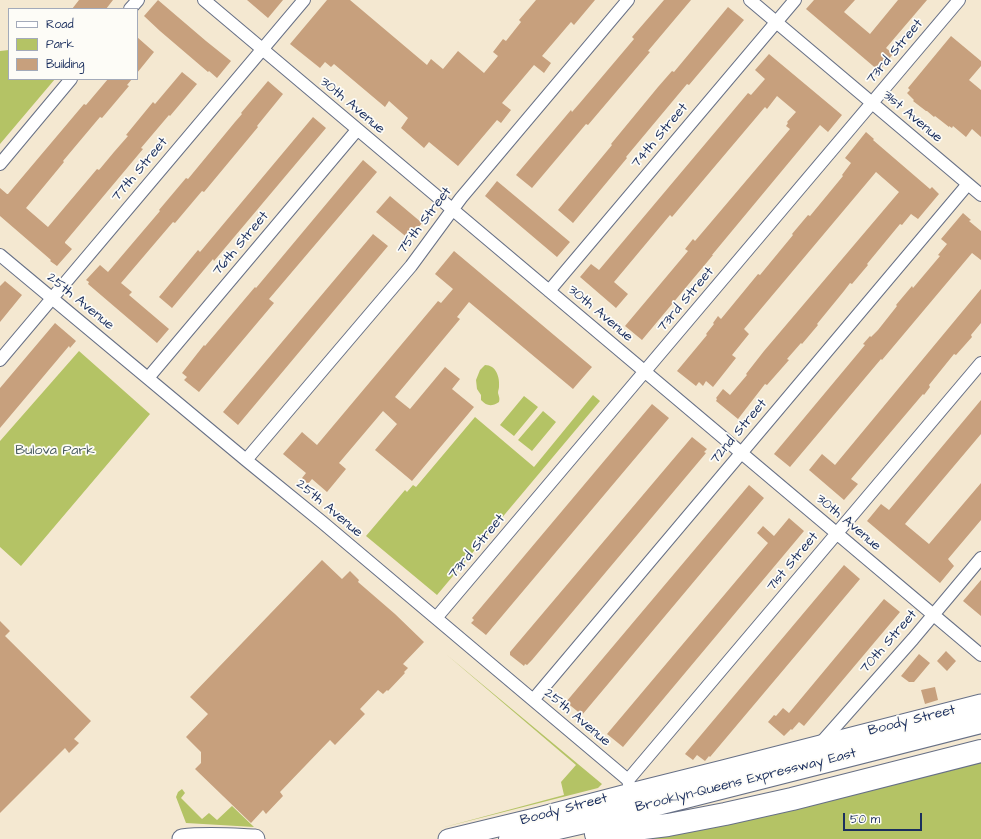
<!DOCTYPE html>
<html>
<head>
<meta charset="utf-8">
<style>
	body { margin:0 }
	#map { position:relative; width:981px; height:839px; overflow:hidden; background:#f4e8d1; font-family:"Architects Daughter",sans-serif }
	canvas { display:block }
	.legend { position:absolute; left:8px; top:8px; width:130px; height:72px; box-sizing:border-box; background:#fdfcf7; border:1px solid #a3aaba; margin:0; padding:5px 7px; list-style:none; font-size:12px; color:#1b2f5e }
	.legend li { display:flex; align-items:center; gap:8px; height:20px }
	.legend b { width:20px; border:1px solid #a3aaba }
	.scale { position:absolute; left:843px; top:813px; width:79px; height:18px; box-sizing:border-box; border:2px solid #1b2f5e; border-top:0; padding-left:5px; font-size:12px; line-height:14px; white-space:nowrap; color:#1b2f5e; -webkit-text-stroke:3px #fdfcf7; paint-order:stroke }
</style>
</head>
<body>
<div id="map">
<canvas width="981" height="839"></canvas>
<ul class="legend">
<li><b style="height:5px;background:#fff"></b>Road</li>
<li><b style="height:11px;background:#b4c365"></b>Park</li>
<li><b style="height:11px;background:#c7a07d"></b>Building</li>
</ul>
<div class="scale">50 m</div>
</div>
<script>
const g = document.querySelector('canvas').getContext('2d');
g.lineJoin = 'round';
function fillPath(path, color) { g.fillStyle = color; g.fill(path, 'evenodd'); }
function stroke(path, color, width, dash) { g.strokeStyle = color; g.lineWidth = width; g.lineCap = dash ? 'butt' : 'round'; g.setLineDash(dash || []); g.stroke(path); }
function label(font, color, halo, rows, align = 'center') {
  g.font = font + ' "Architects Daughter",sans-serif'; g.lineWidth = 3.5; g.setLineDash([]); g.textBaseline = 'middle'; g.strokeStyle = halo; g.fillStyle = color; for (const [text, x, y, turn = 0] of rows) {
    g.save(); g.translate(x, y); g.rotate((+turn || 0) * Math.PI / 180); g.textAlign = isNaN(turn) ? turn : align; if (halo) g.strokeText(text, 0, 0); g.fillText(text, 0, 0); g.restore();
  }
}
const green = new Path2D(`
	M 9,50 L 9,79 L 55,79 L 0,144 L 0,51 Z
	M 79,351 L 150,414 L 21,566 L 0,547 L 0,441 Z
	M 485,365 C 496,365 500,377 499,387 C 499,389 498,390 498,393 C 499,397 500,398 499,402 C 491,407 487,406 481,400 L 481,395 L 477,389 L 476,380 L 480,370 Z
	M 593,395 L 600,401 L 437,595 L 366,536 L 405,490 L 407,492 L 413,485 L 416,487 L 475,417 L 534,467 Z
	M 524,396 L 538,407 L 514,436 L 500,425 Z
	M 543,411 L 556,422 L 532,451 L 518,440 Z
	M 447,655 L 602,784 L 598,788 L 441,828 L 564,795 L 561,782 L 576,765 Z
	M 981,758 L 981,839 L 628,839 Z
	M 182,789 L 185,793 L 181,798 L 202,819 L 209,813 L 217,820 L 232,806 L 254,827 L 186,823 L 176,797 L 178,792 Z`);
const building = new Path2D(`
	M 79,0 L 113,0 L 106,9 L 72,9 Z
	M 158,0 L 206,41 L 231,61 L 217,78 L 209,71 L 208,72 L 160,31 L 144,16 Z
	M 247,0 L 283,0 L 268,18 Z
	M 327,0 L 350,0 L 427,65 L 431,59 L 443,69 L 458,51 L 484,73 L 498,56 L 493,52 L 503,39 L 506,41 L 521,22 L 519,20 L 536,0 L 595,0 L 574,25 L 571,22 L 542,56 L 551,63 L 544,73 L 534,65 L 502,103 L 511,110 L 501,123 L 497,120 L 458,166 L 429,142 L 424,148 L 401,128 L 408,118 L 389,101 L 385,107 L 334,64 L 331,67 L 325,62 L 320,68 L 290,44 Z
	M 664,0 L 691,0 L 648,51 L 650,52 L 588,125 L 586,124 L 532,188 L 516,175 L 571,110 L 572,112 L 579,104 L 634,39 L 632,37 Z
	M 814,0 L 855,0 L 844,12 L 870,34 L 898,0 L 927,0 L 886,48 L 893,54 L 879,71 L 806,9 Z
	M 728,7 L 744,20 L 689,85 L 687,84 L 626,157 L 627,158 L 573,223 L 558,210 L 612,145 L 611,144 L 658,87 L 672,71 L 674,72 Z
	M 951,36 L 981,61 L 981,66 L 969,80 L 981,90 L 981,137 L 972,129 L 966,137 L 953,126 L 952,128 L 949,126 L 949,127 L 935,116 L 934,117 L 927,111 L 926,111 L 913,101 L 914,100 L 907,93 L 910,90 L 908,88 Z
	M 137,37 L 154,52 L 137,73 Z
	M 769,54 L 842,115 L 828,132 L 820,125 L 712,255 L 713,255 L 642,340 L 625,326 L 688,251 L 685,249 L 693,239 L 695,241 L 790,129 L 786,126 L 788,123 L 787,122 L 796,112 L 777,96 L 767,109 L 765,107 L 672,217 L 670,215 L 614,282 L 628,294 L 616,308 L 580,277 L 591,264 L 599,270 L 748,93 L 751,95 L 765,79 L 755,70 Z
	M 182,72 L 197,84 L 170,116 L 169,115 L 141,148 L 143,149 L 65,242 L 65,243 L 72,249 L 57,266 L 50,261 L 51,260 L 0,216 L 0,188 L 7,194 L 8,194 L 84,104 L 86,105 L 108,79 L 132,79 L 127,85 L 129,86 L 102,118 L 100,117 L 63,161 L 64,162 L 26,208 L 48,227 L 97,169 L 99,170 L 114,152 L 128,136 L 126,135 L 153,102 L 155,104 Z
	M 268,81 L 283,94 L 257,126 L 258,127 L 204,192 L 202,191 L 175,223 L 173,222 L 121,283 L 132,292 L 129,295 L 169,329 L 157,343 L 88,284 L 89,282 L 86,280 L 100,265 L 108,272 L 160,211 L 159,210 L 186,178 L 188,179 L 235,122 L 242,114 L 241,113 Z
	M 313,117 L 326,128 L 214,261 L 213,259 L 172,308 L 159,297 L 198,250 L 200,252 Z
	M 866,132 L 874,139 L 873,140 L 930,189 L 932,187 L 939,194 L 918,219 L 911,214 L 902,225 L 900,224 L 867,264 L 868,265 L 852,284 L 850,283 L 844,291 L 817,324 L 818,325 L 802,344 L 801,343 L 787,359 L 789,360 L 767,385 L 765,384 L 738,419 L 716,401 L 717,399 L 716,398 L 723,389 L 730,395 L 747,375 L 746,374 L 764,351 L 899,192 L 876,172 L 744,329 L 749,334 L 732,355 L 736,358 L 713,387 L 706,381 L 703,386 L 699,382 L 696,386 L 677,371 L 707,335 L 706,334 L 714,324 L 713,323 L 718,316 L 721,319 L 758,274 L 760,275 L 793,235 L 792,234 L 808,215 L 810,216 L 843,176 L 842,175 L 851,163 L 845,158 Z
	M 363,160 L 377,172 L 269,299 L 274,303 L 199,392 L 184,380 L 187,377 L 182,373 L 204,345 L 205,346 L 255,287 L 256,288 Z
	M 497,181 L 570,242 L 557,257 L 485,196 Z
	M 390,196 L 422,223 L 409,239 L 376,212 Z
	M 963,213 L 971,220 L 969,221 L 981,231 L 981,260 L 972,253 L 882,360 L 881,359 L 790,467 L 774,454 L 865,345 L 863,344 L 870,336 L 871,337 L 878,330 L 897,306 L 896,305 L 912,286 L 913,288 L 940,256 L 938,255 L 947,244 L 941,239 Z
	M 373,234 L 388,246 L 238,425 L 223,412 Z
	M 454,251 L 592,367 L 573,389 L 469,302 L 457,317 L 460,319 L 395,397 L 410,409 L 445,367 L 460,379 L 452,389 L 474,407 L 412,481 L 375,450 L 397,424 L 383,411 L 339,463 L 346,469 L 327,492 L 312,479 L 308,484 L 302,478 L 306,473 L 283,454 L 302,432 L 317,445 L 438,301 L 441,303 L 453,289 L 435,274 Z
	M 5,281 L 22,295 L 0,322 L 0,286 Z
	M 981,289 L 981,323 L 971,335 L 972,337 L 956,355 L 954,354 L 929,385 L 930,387 L 924,395 L 923,394 L 851,479 L 858,484 L 844,500 L 809,470 L 822,454 L 835,465 Z
	M 55,323 L 76,341 L 70,348 L 69,346 L 0,428 L 0,388 Z
	M 981,400 L 981,434 L 905,524 L 929,544 L 981,483 L 981,520 L 948,559 L 954,566 L 940,583 L 867,521 L 881,504 L 889,510 Z
	M 652,404 L 669,418 L 486,635 L 471,623 L 474,620 L 472,618 Z
	M 692,437 L 707,449 L 704,452 L 706,453 L 532,660 L 527,665 L 525,664 L 524,666 L 510,655 L 510,652 Z
	M 749,485 L 764,498 L 582,715 L 566,702 Z
	M 789,518 L 804,531 L 623,747 L 607,734 L 768,543 L 757,533 L 763,526 L 774,536 Z
	M 322,560 L 342,579 L 350,571 L 359,580 L 358,582 L 395,614 L 424,642 L 403,664 L 408,668 L 404,672 L 405,673 L 388,691 L 387,690 L 383,694 L 378,690 L 360,709 L 365,714 L 335,745 L 330,740 L 280,792 L 283,796 L 266,814 L 263,810 L 251,823 L 195,769 L 201,763 L 201,752 L 186,737 L 208,714 L 190,697 Z
	M 844,565 L 860,579 L 710,757 L 709,756 L 705,761 L 697,755 L 693,760 L 685,754 Z
	M 981,580 L 981,616 L 963,601 Z
	M 884,599 L 900,612 L 804,726 L 799,722 L 792,730 L 791,729 L 784,736 L 768,722 L 774,715 L 776,716 L 783,708 L 789,713 Z
	M 0,621 L 10,631 L 5,636 L 91,721 L 74,739 L 79,743 L 69,753 L 65,748 L 0,813 Z
	M 946,651 L 956,661 L 947,671 L 937,661 Z
	M 919,654 L 930,663 L 914,682 L 909,682 L 901,676 Z
	M 935,687 L 938,700 L 925,704 L 921,690 Z`);
const minor = new Path2D(`
	M 204,0 L 981,655
	M 750,0 L 981,195
	M 130,9 L 138,0
	M 0,164 L 71,79
	M 0,255 L 246,460 L 322,522 L 628,780 L 631,793
	M 549,291 L 795,0
	M 0,360 L 304,0
	M 148,378 L 357,130
	M 246,460 L 411,266 L 461,198 L 628,0
	M 436,618 L 959,0
	M 533,700 L 968,184
	M 820,744 L 913,639 L 981,558
	M 628,780 L 981,363`);
const primary = new Path2D(`
	M 182,839 C 206,836 231,838 255,839
	M 448,839 L 539,817 L 631,793 L 723,770 L 981,704`);
const motorway = new Path2D(`
	M 596,834 L 668,825 L 725,814 L 792,799 L 981,751
	M 510,839 L 606,817 L 981,722`);
const streetNames = [
	["73rd Street",895,52,-50],
	["30th Avenue",352,106,40],
	["31st Avenue",912,117,40],
	["74th Street",660,136,-50],
	["77th Street",140,170,-50],
	["75th Street",425,221,-53],
	["76th Street",241,244,-50],
	["73rd Street",686,300,-50],
	["25th Avenue",80,302,39],
	["30th Avenue",600,314,40],
	["72nd Street",739,432,-50],
	["25th Avenue",329,509,40],
	["30th Avenue",848,523,40],
	["73rd Street",477,547,-50],
	["71st Street",793,562,-50],
	["70th Street",889,642,-49],
	["25th Avenue",577,718,40],
	["Boody Street",912,721,-14],
	["Brooklyn-Queens Expressway East",746,781,-14],
	["Boody Street",564,810,-15]
];
const parkNames = [
	["Bulova Park",55,451]
];
fillPath(green, '#b4c365');
fillPath(building, '#c7a07d');
stroke(minor, '#677086', 14);
stroke(primary, '#677086', 21);
stroke(motorway, '#677086', 24);
stroke(minor, '#fff', 12);
stroke(primary, '#fff', 19);
stroke(motorway, '#fff', 22);
label('14px', '#1b2f5e', '#fdfcf7', streetNames);
label('14px', '#495b60', '#fdfcf7', parkNames);
</script>
</body>
</html>
